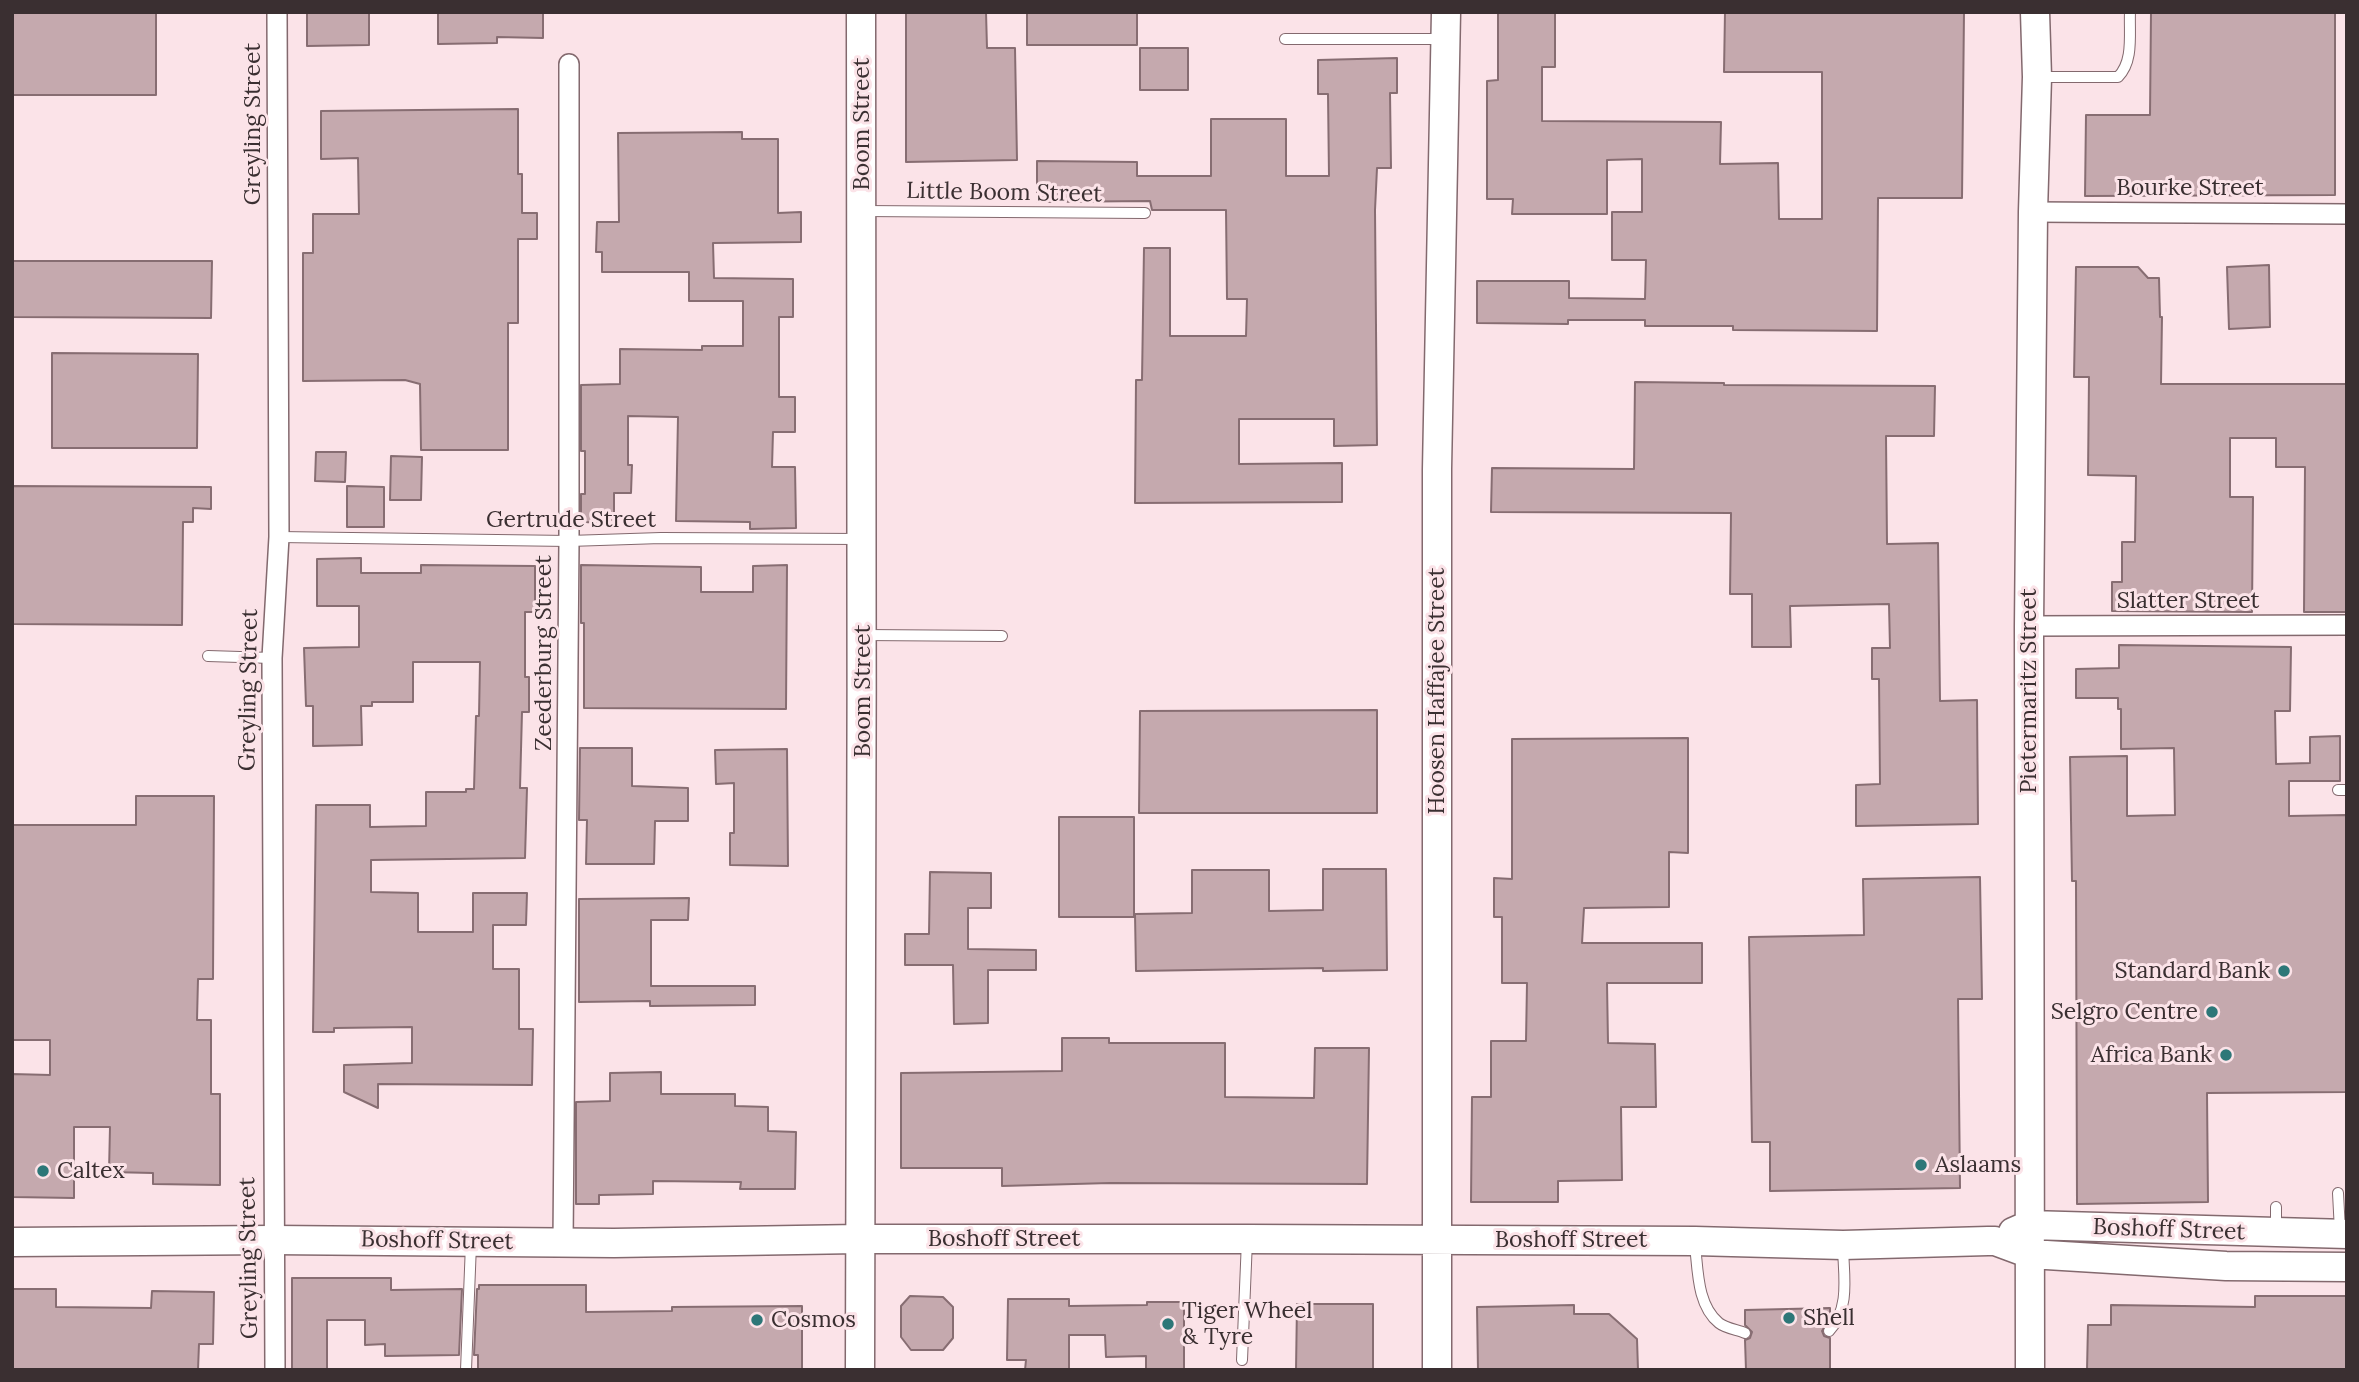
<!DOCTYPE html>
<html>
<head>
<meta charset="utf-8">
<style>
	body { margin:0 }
	#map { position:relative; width:2359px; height:1382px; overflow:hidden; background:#fbe3e8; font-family:Lora,serif }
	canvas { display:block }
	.frame { position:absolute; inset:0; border:14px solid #3a2f31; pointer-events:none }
</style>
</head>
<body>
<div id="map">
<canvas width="2359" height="1382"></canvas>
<div class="frame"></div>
</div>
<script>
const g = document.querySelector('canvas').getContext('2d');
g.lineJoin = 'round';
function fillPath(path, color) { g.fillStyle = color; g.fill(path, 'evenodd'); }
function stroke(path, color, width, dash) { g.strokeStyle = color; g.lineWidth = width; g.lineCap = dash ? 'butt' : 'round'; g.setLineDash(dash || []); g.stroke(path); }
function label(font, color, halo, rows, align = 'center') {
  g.font = font + ' Lora,serif'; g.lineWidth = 6; g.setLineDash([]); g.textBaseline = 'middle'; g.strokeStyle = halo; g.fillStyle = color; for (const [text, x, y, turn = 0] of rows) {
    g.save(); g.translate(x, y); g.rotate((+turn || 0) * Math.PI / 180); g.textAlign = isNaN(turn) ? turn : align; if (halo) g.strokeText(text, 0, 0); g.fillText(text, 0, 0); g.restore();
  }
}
const building = new Path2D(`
	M 12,12 L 156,12 L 156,95 L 12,95 Z
	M 307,12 L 369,12 L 369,45 L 307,46 Z
	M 438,12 L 543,12 L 543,38 L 497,37 L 497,43 L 438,44 Z
	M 906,12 L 986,12 L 987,48 L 1015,48 L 1017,160 L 906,162 Z
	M 1027,12 L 1137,12 L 1137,45 L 1027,45 Z
	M 1498,12 L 1555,12 L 1555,67 L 1542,67 L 1542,121 L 1721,122 L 1720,164 L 1778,163 L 1779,219 L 1822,219 L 1822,72 L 1724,72 L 1725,12 L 1964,12 L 1962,198 L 1878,198 L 1877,331 L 1733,330 L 1733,326 L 1645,326 L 1645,320 L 1568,320 L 1568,324 L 1477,323 L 1477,281 L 1569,281 L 1569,298 L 1645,299 L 1646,260 L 1612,260 L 1612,212 L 1642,212 L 1642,159 L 1607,160 L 1607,214 L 1512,214 L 1513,199 L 1487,199 L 1487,81 L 1498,80 Z
	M 2151,12 L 2335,12 L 2335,195 L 2085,196 L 2086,115 L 2150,115 Z
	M 1140,48 L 1188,48 L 1188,90 L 1140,90 Z
	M 1397,58 L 1397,93 L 1390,93 L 1391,168 L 1377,168 L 1375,210 L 1377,445 L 1334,446 L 1334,419 L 1239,419 L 1239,464 L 1342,463 L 1342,502 L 1135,503 L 1136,380 L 1142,380 L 1144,248 L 1170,248 L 1170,336 L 1246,336 L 1247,299 L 1227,299 L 1226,210 L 1152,210 L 1150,201 L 1037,202 L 1037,161 L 1137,162 L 1137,176 L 1211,176 L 1211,119 L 1286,119 L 1286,176 L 1329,176 L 1328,94 L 1318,94 L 1318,60 Z
	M 518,109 L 518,174 L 522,174 L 522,213 L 537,213 L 537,239 L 518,239 L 518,323 L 508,323 L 508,450 L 421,450 L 420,384 L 405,380 L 303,381 L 303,253 L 313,253 L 313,214 L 359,214 L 358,158 L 321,159 L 321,111 Z
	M 742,132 L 742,139 L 778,139 L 778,213 L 801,212 L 801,242 L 713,243 L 714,278 L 793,279 L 793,317 L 779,317 L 779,397 L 795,397 L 795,432 L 773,432 L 772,467 L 795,467 L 796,528 L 750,529 L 750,522 L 676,521 L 678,417 L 628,416 L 628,465 L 632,465 L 631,493 L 614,493 L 614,523 L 581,522 L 581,494 L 585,494 L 585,451 L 581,451 L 581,385 L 620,384 L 620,349 L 702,350 L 702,346 L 743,346 L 743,301 L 689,301 L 689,272 L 602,272 L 602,252 L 596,252 L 597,222 L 619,222 L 618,133 Z
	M 12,261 L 212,261 L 211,318 L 12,317 Z
	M 2269,265 L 2270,327 L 2229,329 L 2227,267 Z
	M 2076,267 L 2138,267 L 2148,278 L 2159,278 L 2160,317 L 2162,317 L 2161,384 L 2347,384 L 2347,612 L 2304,612 L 2305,467 L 2276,467 L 2276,438 L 2230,438 L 2230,497 L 2253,497 L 2252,612 L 2112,611 L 2112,582 L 2122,582 L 2122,542 L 2135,542 L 2136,476 L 2088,475 L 2089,377 L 2074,377 Z
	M 52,353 L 198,354 L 197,448 L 52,448 Z
	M 1635,382 L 1724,383 L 1724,385 L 1935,386 L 1934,436 L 1886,436 L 1887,544 L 1938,543 L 1940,701 L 1977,700 L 1978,824 L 1856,826 L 1856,785 L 1880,784 L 1879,679 L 1872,679 L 1872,648 L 1890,648 L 1889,604 L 1790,606 L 1791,647 L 1752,647 L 1752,594 L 1730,594 L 1731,513 L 1491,512 L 1492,468 L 1634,469 Z
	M 316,452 L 346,452 L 345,482 L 315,481 Z
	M 391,456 L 422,457 L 421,500 L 390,500 Z
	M 12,486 L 211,487 L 211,509 L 193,508 L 193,522 L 183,522 L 182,625 L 12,624 Z
	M 347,486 L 384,487 L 384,527 L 347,527 Z
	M 361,558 L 361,573 L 421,573 L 421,565 L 535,566 L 535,612 L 525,612 L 525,677 L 529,677 L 529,712 L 522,712 L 520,788 L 527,788 L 525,858 L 371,860 L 371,892 L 418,893 L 418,932 L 473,932 L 473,893 L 527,893 L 526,925 L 493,925 L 493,969 L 519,969 L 519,1029 L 533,1029 L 532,1085 L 378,1084 L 378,1108 L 344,1092 L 344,1065 L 412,1063 L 412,1027 L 334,1028 L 334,1032 L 313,1032 L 316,805 L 370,805 L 370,827 L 426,826 L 426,792 L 466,792 L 466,789 L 474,789 L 476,716 L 479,716 L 480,662 L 413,662 L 413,702 L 372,702 L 372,706 L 361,706 L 362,745 L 313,746 L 313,706 L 306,706 L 304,648 L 359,647 L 359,606 L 317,606 L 317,559 Z
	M 581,565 L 701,567 L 701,592 L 753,592 L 753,566 L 787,565 L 786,709 L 584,708 L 584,623 L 581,623 Z
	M 2119,645 L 2291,647 L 2290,711 L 2275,711 L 2276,764 L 2310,763 L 2310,737 L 2340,736 L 2340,781 L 2289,781 L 2289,816 L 2347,815 L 2347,1092 L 2207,1093 L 2208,1202 L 2077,1204 L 2076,881 L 2072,881 L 2070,757 L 2127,756 L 2127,816 L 2175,815 L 2174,748 L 2121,749 L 2121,709 L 2118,709 L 2118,698 L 2076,698 L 2076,669 L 2119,668 Z
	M 1377,710 L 1377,813 L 1139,813 L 1140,711 Z
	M 1688,738 L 1688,853 L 1669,852 L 1669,907 L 1584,908 L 1582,943 L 1702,943 L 1702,983 L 1607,983 L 1608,1043 L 1655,1044 L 1656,1107 L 1621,1107 L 1622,1180 L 1558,1181 L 1558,1202 L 1471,1202 L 1472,1097 L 1491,1097 L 1491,1041 L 1526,1041 L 1527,983 L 1502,983 L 1502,917 L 1494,917 L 1494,878 L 1512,879 L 1512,739 Z
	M 580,748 L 632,748 L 632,786 L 688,788 L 688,821 L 655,821 L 654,864 L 586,864 L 587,820 L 579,820 Z
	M 787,749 L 788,866 L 730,865 L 730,833 L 734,833 L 734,783 L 716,784 L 715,750 Z
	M 136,796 L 214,796 L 213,979 L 198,979 L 197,1020 L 211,1020 L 211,1094 L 220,1094 L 220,1185 L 153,1184 L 153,1173 L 109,1172 L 110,1127 L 74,1127 L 74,1198 L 12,1197 L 12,1074 L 50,1075 L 50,1040 L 12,1040 L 12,825 L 136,825 Z
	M 1059,817 L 1134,817 L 1134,917 L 1059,917 Z
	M 1323,869 L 1386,869 L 1387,970 L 1323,971 L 1323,968 L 1136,971 L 1135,914 L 1192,913 L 1192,870 L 1269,870 L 1269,911 L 1323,910 Z
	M 930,872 L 991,873 L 991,908 L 968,908 L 968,949 L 1036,950 L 1036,970 L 988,970 L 988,1023 L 954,1024 L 953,965 L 905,965 L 905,934 L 929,934 Z
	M 1980,877 L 1982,999 L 1958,999 L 1960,1188 L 1770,1191 L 1770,1142 L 1752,1142 L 1749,937 L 1864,935 L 1863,879 Z
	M 689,898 L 688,920 L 651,920 L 651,986 L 755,986 L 755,1005 L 650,1006 L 650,1001 L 579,1002 L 579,899 Z
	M 1062,1038 L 1109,1038 L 1109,1043 L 1225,1043 L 1225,1097 L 1314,1098 L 1315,1048 L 1369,1048 L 1367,1184 L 1110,1183 L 1002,1186 L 1002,1168 L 901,1168 L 901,1073 L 1062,1071 Z
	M 661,1072 L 661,1094 L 735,1094 L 735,1106 L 768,1107 L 768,1131 L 796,1132 L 795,1189 L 740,1189 L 741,1182 L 653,1181 L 653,1194 L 599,1195 L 599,1204 L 576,1204 L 576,1102 L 610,1101 L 610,1073 Z
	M 292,1278 L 391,1278 L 391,1290 L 462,1289 L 459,1355 L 385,1356 L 385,1344 L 365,1345 L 365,1320 L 327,1320 L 327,1370 L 292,1370 Z
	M 479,1285 L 586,1285 L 586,1312 L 672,1311 L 672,1307 L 802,1306 L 802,1370 L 478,1370 L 478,1355 L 474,1355 L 477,1289 L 479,1289 Z
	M 12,1289 L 56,1289 L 56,1307 L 151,1308 L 152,1291 L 214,1292 L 213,1344 L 199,1344 L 198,1370 L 12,1370 Z
	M 910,1296 L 943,1297 L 953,1307 L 953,1338 L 943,1350 L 911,1350 L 901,1337 L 901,1306 Z
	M 2255,1296 L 2347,1296 L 2347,1370 L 2087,1370 L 2088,1325 L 2111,1325 L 2111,1305 L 2255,1307 Z
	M 1008,1299 L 1069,1299 L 1069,1306 L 1147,1305 L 1147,1302 L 1184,1302 L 1184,1370 L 1146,1370 L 1146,1356 L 1106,1357 L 1105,1335 L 1069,1335 L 1069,1370 L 1025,1370 L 1026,1360 L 1007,1360 Z
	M 1297,1304 L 1373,1304 L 1373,1370 L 1296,1370 Z
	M 1574,1305 L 1574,1314 L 1609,1314 L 1637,1339 L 1638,1370 L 1478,1370 L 1477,1307 Z
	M 1830,1308 L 1830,1318 L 1822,1331 L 1824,1336 L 1830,1338 L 1830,1370 L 1746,1370 L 1745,1340 L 1750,1338 L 1752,1332 L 1745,1325 L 1745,1310 Z`);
const lane = new Path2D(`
	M 1285,39 L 1445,39
	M 2041,77 L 2118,77 C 2134,61 2129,34 2130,12
	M 863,211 L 1145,213
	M 279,537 L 569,541 L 661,538 L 860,539
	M 864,635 L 1002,636
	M 208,656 L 272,658
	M 2338,790 L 2347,790
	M 2338,1193 L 2340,1231
	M 2276,1207 L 2276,1229
	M 1695,1245 C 1698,1270 1697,1305 1719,1323 C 1725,1328 1738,1330 1745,1333
	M 1829,1331 C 1850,1309 1844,1277 1843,1249
	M 1242,1360 L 1247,1240
	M 466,1370 L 471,1244`);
const street = new Path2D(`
	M 2033,212 L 2347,214
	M 2029,626 L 2347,625
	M 563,1242 L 569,541 L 569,64
	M 275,1370 L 272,658 L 279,537 L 277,12`);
const secondary = new Path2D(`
	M 2013,1232 L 2029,1225 L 2347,1234
	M 12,1242 L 273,1240 L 614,1243 L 858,1239 L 1247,1239 L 1695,1241 L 1843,1245 L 1988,1241 L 1995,1241 L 2030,1254 L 2226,1266 L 2347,1267
	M 860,1370 C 860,917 864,465 861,12
	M 1437,1370 L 1437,469 L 1446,12
	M 2030,1370 L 2029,626 L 2033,212 L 2037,77 L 2035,12`);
const markers = [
	[2284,971,7,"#2d7778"],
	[2212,1012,7,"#2d7778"],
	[2226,1055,7,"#2d7778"],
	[1921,1165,7,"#2d7778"],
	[43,1171,7,"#2d7778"],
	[1789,1318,7,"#2d7778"],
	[757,1320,7,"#2d7778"],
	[1168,1324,7,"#2d7778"]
];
const streetNames = [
	["Greyling Street",253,124,-90],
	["Boom Street",862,124,-90],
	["Bourke Street",2190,188],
	["Little Boom Street",1004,193,1],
	["Gertrude Street",571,520],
	["Slatter Street",2188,601],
	["Zeederburg Street",544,653,-90],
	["Greyling Street",249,690,-89],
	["Boom Street",863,691,-90],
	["Hoosen Haffajee Street",1437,691,-90],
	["Pietermaritz Street",2029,691,-90],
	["Boshoff Street",2169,1230,2],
	["Boshoff Street",1004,1239],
	["Boshoff Street",1571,1240],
	["Boshoff Street",437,1241,1],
	["Greyling Street",249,1258,-91]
];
const poiNames = [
	["Standard Bank",2270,971,"right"],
	["Selgro Centre",2198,1012,"right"],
	["Africa Bank",2212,1055,"right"],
	["Aslaams",1935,1165],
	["Caltex",57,1171],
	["Tiger Wheel",1182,1311],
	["& Tyre",1182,1337],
	["Shell",1803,1318],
	["Cosmos",771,1320]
];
fillPath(building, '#c5a9ae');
stroke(building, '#876d72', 2);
stroke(lane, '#83696e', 12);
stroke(street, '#83696e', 22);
stroke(secondary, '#83696e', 31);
stroke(lane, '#fff', 10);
stroke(street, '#fff', 19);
stroke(secondary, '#fff', 28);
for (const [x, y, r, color] of markers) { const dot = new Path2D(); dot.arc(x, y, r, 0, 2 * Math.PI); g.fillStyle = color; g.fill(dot); stroke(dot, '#fbe3e8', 2.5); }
label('23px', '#3a2f31', '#fbe3e8', streetNames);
label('23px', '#3a2f31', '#fbe3e8', poiNames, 'left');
</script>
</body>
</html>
